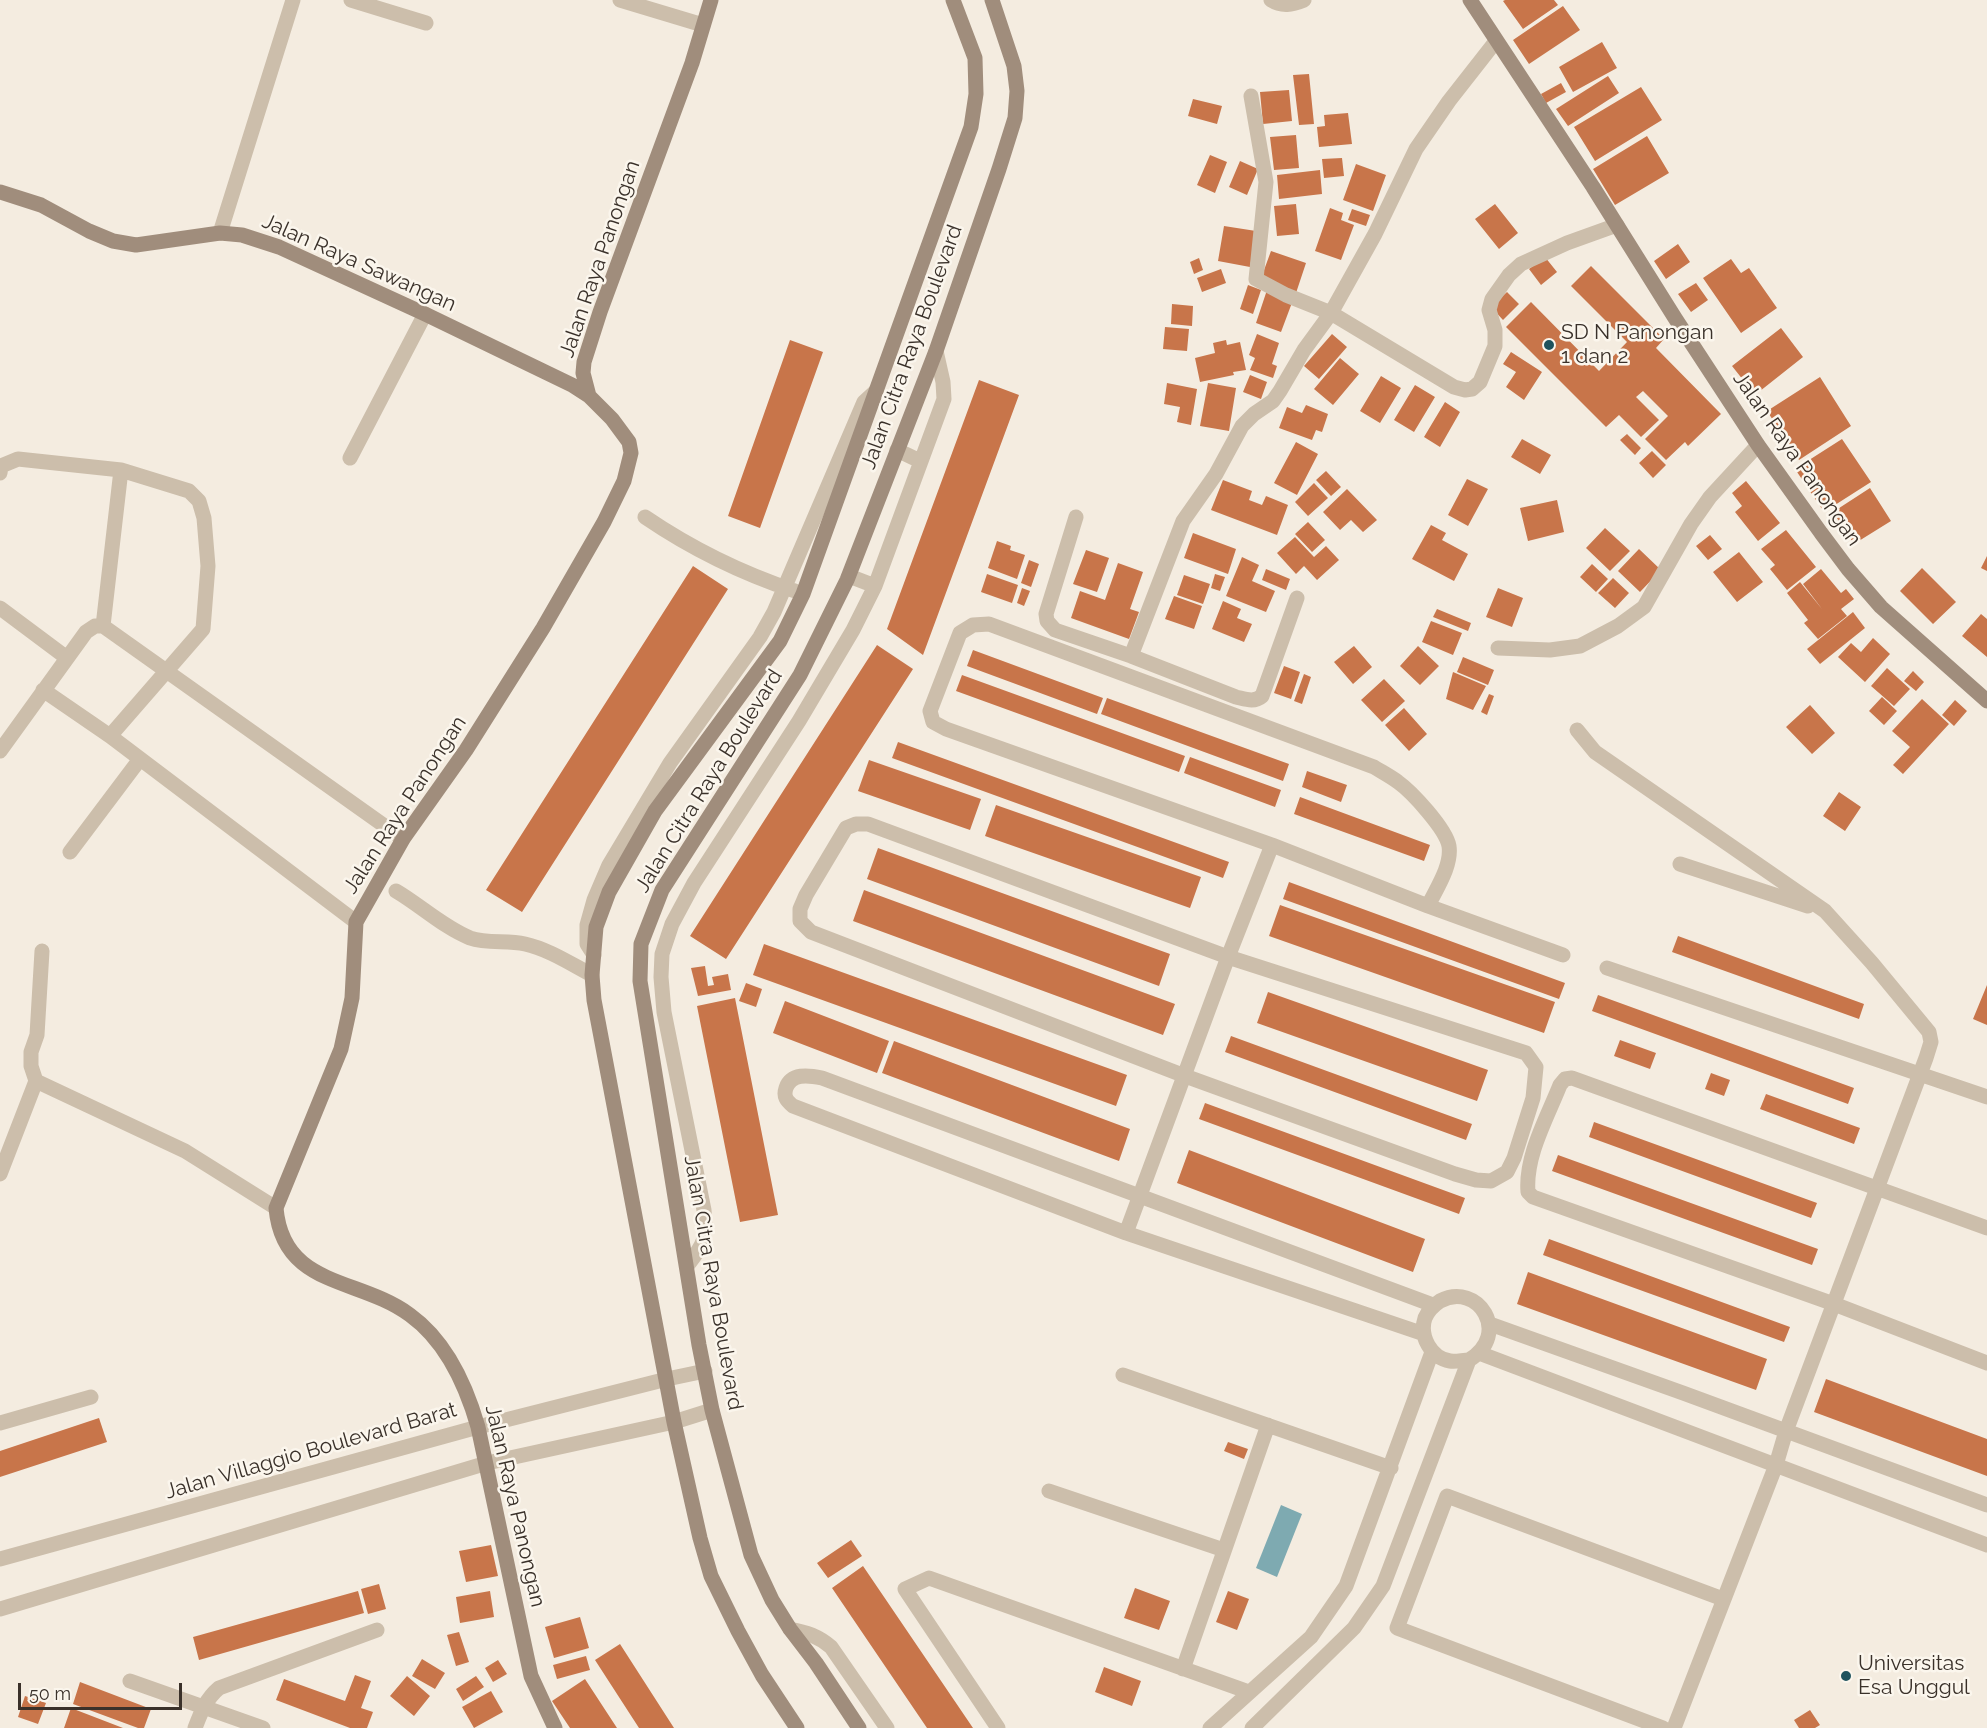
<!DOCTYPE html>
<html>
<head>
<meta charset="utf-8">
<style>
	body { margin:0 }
	#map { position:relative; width:1987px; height:1728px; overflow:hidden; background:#f4ece0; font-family:Raleway,sans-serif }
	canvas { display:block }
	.scale { position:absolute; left:18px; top:1683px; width:164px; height:27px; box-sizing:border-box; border:3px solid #3a312a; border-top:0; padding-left:8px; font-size:18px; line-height:21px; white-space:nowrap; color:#3a312a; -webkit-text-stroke:4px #fbf6ed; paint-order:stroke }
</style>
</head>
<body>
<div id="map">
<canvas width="1987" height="1728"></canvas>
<div class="scale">50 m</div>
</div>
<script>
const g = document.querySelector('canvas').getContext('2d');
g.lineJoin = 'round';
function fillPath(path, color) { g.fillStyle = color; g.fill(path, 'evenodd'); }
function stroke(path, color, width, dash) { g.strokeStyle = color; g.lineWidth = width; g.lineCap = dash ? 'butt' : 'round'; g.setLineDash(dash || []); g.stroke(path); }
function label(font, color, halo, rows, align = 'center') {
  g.font = font + ' Raleway,sans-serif'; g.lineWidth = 5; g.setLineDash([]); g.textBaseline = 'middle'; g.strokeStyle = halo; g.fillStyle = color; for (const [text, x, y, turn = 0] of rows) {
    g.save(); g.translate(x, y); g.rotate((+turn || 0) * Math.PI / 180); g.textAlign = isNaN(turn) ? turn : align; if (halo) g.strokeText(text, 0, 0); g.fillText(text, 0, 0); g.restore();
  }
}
const water = new Path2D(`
	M 1281,1505 L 1302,1514 L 1277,1577 L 1256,1568 Z`);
const building = new Path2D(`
	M 1505,0 L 1554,0 L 1558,5 L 1523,29 L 1503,1 Z
	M 1563,6 L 1580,30 L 1529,64 L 1513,40 Z
	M 1602,42 L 1617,68 L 1573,92 L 1559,67 Z
	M 1309,74 L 1314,124 L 1299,125 L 1293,75 Z
	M 1608,76 L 1619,93 L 1568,126 L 1556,109 Z
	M 1561,83 L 1566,92 L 1546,103 L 1541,94 Z
	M 1641,87 L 1662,120 L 1595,161 L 1574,127 Z
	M 1289,90 L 1292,121 L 1263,124 L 1260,92 Z
	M 1193,99 L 1222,106 L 1217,124 L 1188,116 Z
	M 1348,113 L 1352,144 L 1319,147 L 1317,127 L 1325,126 L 1324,115 Z
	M 1296,135 L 1299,168 L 1274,170 L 1270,137 Z
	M 1647,136 L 1669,173 L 1615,205 L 1593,169 Z
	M 1210,155 L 1227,162 L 1215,193 L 1197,185 Z
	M 1342,158 L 1344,176 L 1324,178 L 1322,159 Z
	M 1240,161 L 1258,169 L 1247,195 L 1229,187 Z
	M 1356,164 L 1386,175 L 1373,211 L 1343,200 Z
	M 1320,170 L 1322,194 L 1279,199 L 1277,175 Z
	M 1296,204 L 1299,234 L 1277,236 L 1274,206 Z
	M 1495,204 L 1518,233 L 1499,249 L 1475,219 Z
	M 1330,208 L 1343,213 L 1341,220 L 1354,225 L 1341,260 L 1315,251 Z
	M 1352,209 L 1370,215 L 1366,226 L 1348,220 Z
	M 1224,226 L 1256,231 L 1250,267 L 1218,261 Z
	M 1678,244 L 1690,262 L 1666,279 L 1654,261 Z
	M 1271,251 L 1306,263 L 1296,293 L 1260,281 Z
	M 1545,257 L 1557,272 L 1541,285 L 1529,269 Z
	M 1199,258 L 1203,270 L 1194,274 L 1190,262 Z
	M 1731,259 L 1741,273 L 1749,268 L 1777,308 L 1741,333 L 1703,278 Z
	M 1591,266 L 1664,339 L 1656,348 L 1721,414 L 1688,446 L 1685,442 L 1666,460 L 1645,439 L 1668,416 L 1643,391 L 1636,397 L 1659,420 L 1641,437 L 1619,415 L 1606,427 L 1506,327 L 1531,302 L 1599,371 L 1627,342 L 1571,286 Z
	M 1221,269 L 1226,283 L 1202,292 L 1197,278 Z
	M 1696,283 L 1708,300 L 1691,312 L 1678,294 Z
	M 1248,285 L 1261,290 L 1253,314 L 1240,309 Z
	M 1267,290 L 1293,300 L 1281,332 L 1256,323 Z
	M 1507,292 L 1519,304 L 1503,320 L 1491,307 Z
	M 1172,304 L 1193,306 L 1192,326 L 1171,324 Z
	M 1165,327 L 1189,329 L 1187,351 L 1163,349 Z
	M 1781,328 L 1803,357 L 1755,395 L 1732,366 Z
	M 1257,334 L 1279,343 L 1272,364 L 1277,366 L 1273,378 L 1250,370 L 1255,358 L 1249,355 Z
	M 1332,334 L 1347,347 L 1319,379 L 1304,366 Z
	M 790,340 L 823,352 L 760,528 L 728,516 Z
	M 1226,340 L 1227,345 L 1240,342 L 1246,370 L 1233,372 L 1234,375 L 1200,382 L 1195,358 L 1215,353 L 1213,343 Z
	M 1511,352 L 1542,372 L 1524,400 L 1506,387 L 1516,372 L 1503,364 Z
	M 1340,358 L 1359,374 L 1333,405 L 1314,389 Z
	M 1250,375 L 1267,382 L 1261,399 L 1243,392 Z
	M 1381,376 L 1401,388 L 1380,423 L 1360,411 Z
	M 1820,377 L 1851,426 L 1799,460 L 1767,411 Z
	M 979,380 L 1019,395 L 923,655 L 887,629 Z
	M 1167,383 L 1197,389 L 1191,425 L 1177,422 L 1180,407 L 1164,404 Z
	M 1208,383 L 1236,388 L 1229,431 L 1200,426 Z
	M 1415,385 L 1435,397 L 1414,432 L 1394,420 Z
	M 1445,402 L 1460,412 L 1440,447 L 1424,437 Z
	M 1306,405 L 1328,414 L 1322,432 L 1316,430 L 1312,440 L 1279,428 L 1287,407 L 1302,413 Z
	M 1627,434 L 1641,448 L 1635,455 L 1620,440 Z
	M 1522,439 L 1551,455 L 1540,474 L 1511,457 Z
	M 1842,439 L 1871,482 L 1824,512 L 1795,469 Z
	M 1296,442 L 1318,454 L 1297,495 L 1274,483 Z
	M 1652,451 L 1666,465 L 1653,478 L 1639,463 Z
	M 1326,471 L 1341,487 L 1331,496 L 1316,480 Z
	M 1467,479 L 1488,489 L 1468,526 L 1448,515 Z
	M 1223,480 L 1252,491 L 1249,500 L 1262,505 L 1266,496 L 1288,505 L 1277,535 L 1211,510 Z
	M 1746,481 L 1780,523 L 1758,541 L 1735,512 L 1742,506 L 1732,493 Z
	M 1314,483 L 1328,498 L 1308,516 L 1295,502 Z
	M 1870,488 L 1891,521 L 1854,544 L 1833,512 Z
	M 1347,489 L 1377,520 L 1363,532 L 1351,520 L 1340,530 L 1323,512 Z
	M 1557,500 L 1564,532 L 1528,541 L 1520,508 Z
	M 1308,522 L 1325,540 L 1312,552 L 1295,534 Z
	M 1431,525 L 1446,533 L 1442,540 L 1468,554 L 1454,581 L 1412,559 Z
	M 1605,528 L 1630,551 L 1610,571 L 1586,548 Z
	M 1786,530 L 1816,567 L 1787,590 L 1770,569 L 1775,565 L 1761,549 Z
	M 1193,533 L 1236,549 L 1228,574 L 1184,558 Z
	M 1710,535 L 1722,549 L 1708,560 L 1696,546 Z
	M 1295,537 L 1314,557 L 1326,546 L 1339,560 L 1317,580 L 1304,566 L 1296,574 L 1277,553 Z
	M 997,541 L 1011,546 L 1010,550 L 1025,555 L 1017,579 L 988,568 Z
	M 1639,549 L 1661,570 L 1640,592 L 1618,571 Z
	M 1086,550 L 1109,558 L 1097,592 L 1073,584 Z
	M 1739,552 L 1763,582 L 1737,602 L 1713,572 Z
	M 1987,556 L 1987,571 L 1981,568 Z
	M 1242,557 L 1259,565 L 1252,581 L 1275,591 L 1266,612 L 1226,596 Z
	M 1029,560 L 1039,564 L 1031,587 L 1021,583 Z
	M 1118,563 L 1143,572 L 1130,609 L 1139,612 L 1129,639 L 1071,618 L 1080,591 L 1105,600 Z
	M 1592,564 L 1608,579 L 1596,592 L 1580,577 Z
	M 693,566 L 728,589 L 522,912 L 486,890 Z
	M 1922,568 L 1956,602 L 1933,624 L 1900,591 Z
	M 1266,569 L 1290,579 L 1286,590 L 1262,580 Z
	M 1821,569 L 1841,593 L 1846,589 L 1854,599 L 1841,609 L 1847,616 L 1818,639 L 1804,623 L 1808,620 L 1787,593 L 1800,582 L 1822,609 L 1803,584 Z
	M 987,574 L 1018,585 L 1012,603 L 981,592 Z
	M 1215,574 L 1225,577 L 1220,591 L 1211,588 Z
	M 1184,575 L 1210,584 L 1203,604 L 1177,595 Z
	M 1613,578 L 1629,593 L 1615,608 L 1598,593 Z
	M 1022,588 L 1030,591 L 1024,606 L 1017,603 Z
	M 1498,588 L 1523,598 L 1512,627 L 1486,617 Z
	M 1174,596 L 1202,606 L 1194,629 L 1165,619 Z
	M 1223,601 L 1241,609 L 1237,618 L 1252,624 L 1244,642 L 1212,629 Z
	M 1437,609 L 1471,623 L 1468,631 L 1433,617 Z
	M 1853,612 L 1865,628 L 1820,664 L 1807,649 Z
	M 1981,614 L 1987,619 L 1987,657 L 1962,636 Z
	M 1431,621 L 1462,633 L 1453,655 L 1422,642 Z
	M 1873,638 L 1890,654 L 1865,682 L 1838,657 L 1851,643 L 1861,652 Z
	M 877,645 L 913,669 L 726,959 L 690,936 Z
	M 1354,646 L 1372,667 L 1353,684 L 1334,662 Z
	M 1418,646 L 1439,666 L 1420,685 L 1400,666 Z
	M 973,650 L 1103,698 L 1097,714 L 967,666 Z
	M 1463,657 L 1494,670 L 1488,685 L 1457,672 Z
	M 1284,666 L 1300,672 L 1291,699 L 1274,693 Z
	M 1887,668 L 1910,689 L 1894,706 L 1871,686 Z
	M 1913,671 L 1924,682 L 1916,691 L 1904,681 Z
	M 1453,672 L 1486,686 L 1473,710 L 1446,699 Z
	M 1304,674 L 1311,677 L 1302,704 L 1294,701 Z
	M 962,675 L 1185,756 L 1179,772 L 956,691 Z
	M 1384,679 L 1405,701 L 1382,722 L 1361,700 Z
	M 1489,694 L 1494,696 L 1487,715 L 1481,712 Z
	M 1882,697 L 1897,711 L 1884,725 L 1869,711 Z
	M 1107,698 L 1289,764 L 1283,781 L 1101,714 Z
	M 1922,699 L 1949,724 L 1903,774 L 1893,765 L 1910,747 L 1892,731 Z
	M 1955,700 L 1967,711 L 1954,726 L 1942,715 Z
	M 1810,705 L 1835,733 L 1812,754 L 1786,727 Z
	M 1404,708 L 1427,734 L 1409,751 L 1385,725 Z
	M 898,742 L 1229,862 L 1223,878 L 892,758 Z
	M 1190,757 L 1281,790 L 1275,807 L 1184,773 Z
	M 869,760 L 981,799 L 970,830 L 858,791 Z
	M 1307,771 L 1347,785 L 1341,802 L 1302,787 Z
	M 1839,792 L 1861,807 L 1845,831 L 1823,816 Z
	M 1300,797 L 1430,845 L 1424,861 L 1294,814 Z
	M 996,805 L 1201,877 L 1190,908 L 985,836 Z
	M 878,848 L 1170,954 L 1159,986 L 867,879 Z
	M 1289,882 L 1565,983 L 1559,999 L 1283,899 Z
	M 864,890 L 1175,1004 L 1163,1035 L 853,921 Z
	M 1280,905 L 1555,1002 L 1544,1033 L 1269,936 Z
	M 1678,936 L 1864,1004 L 1859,1019 L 1672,952 Z
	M 764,944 L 1127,1075 L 1116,1106 L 753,975 Z
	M 705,966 L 708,986 L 714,985 L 712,977 L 728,974 L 731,990 L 698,996 L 691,968 Z
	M 746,983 L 762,989 L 756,1007 L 739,1001 Z
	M 1987,985 L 1987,1025 L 1973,1019 Z
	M 1268,992 L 1488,1070 L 1477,1101 L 1257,1023 Z
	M 1598,995 L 1854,1088 L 1848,1104 L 1592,1011 Z
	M 735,998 L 778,1215 L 740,1222 L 697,1006 Z
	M 785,1001 L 889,1041 L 877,1073 L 773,1033 Z
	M 1231,1036 L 1472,1124 L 1466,1140 L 1225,1052 Z
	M 1620,1040 L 1656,1053 L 1650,1069 L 1614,1056 Z
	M 894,1041 L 1130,1129 L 1119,1161 L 882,1073 Z
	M 1711,1073 L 1730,1080 L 1724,1096 L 1705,1089 Z
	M 1766,1094 L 1860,1128 L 1854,1144 L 1760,1109 Z
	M 1205,1103 L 1465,1198 L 1459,1214 L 1199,1119 Z
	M 1594,1122 L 1817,1203 L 1811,1218 L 1589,1137 Z
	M 1189,1150 L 1425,1239 L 1413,1272 L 1177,1183 Z
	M 1558,1155 L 1818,1249 L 1812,1265 L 1552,1171 Z
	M 1549,1239 L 1790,1327 L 1784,1342 L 1543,1255 Z
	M 1528,1272 L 1767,1359 L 1756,1390 L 1517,1304 Z
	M 1826,1379 L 1987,1439 L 1987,1476 L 1814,1412 Z
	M 99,1418 L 107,1442 L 0,1477 L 0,1451 Z
	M 1228,1442 L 1248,1449 L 1244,1459 L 1224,1451 Z
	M 851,1540 L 862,1556 L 828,1578 L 817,1563 Z
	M 491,1545 L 498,1576 L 466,1582 L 459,1551 Z
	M 863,1566 L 973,1728 L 927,1728 L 832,1588 Z
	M 379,1584 L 386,1609 L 368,1614 L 361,1589 Z
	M 1135,1588 L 1170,1601 L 1159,1630 L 1124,1618 Z
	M 358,1591 L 364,1613 L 199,1660 L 193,1637 Z
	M 490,1591 L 494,1617 L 460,1623 L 456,1597 Z
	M 1228,1591 L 1249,1599 L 1237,1630 L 1216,1622 Z
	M 580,1617 L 589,1648 L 554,1658 L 545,1627 Z
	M 459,1632 L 469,1662 L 456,1666 L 447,1635 Z
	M 620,1644 L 674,1728 L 639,1728 L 595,1660 Z
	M 586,1656 L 590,1670 L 557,1679 L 553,1665 Z
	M 422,1659 L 445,1673 L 435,1689 L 412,1676 Z
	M 498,1660 L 507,1674 L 493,1682 L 485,1668 Z
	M 1104,1667 L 1141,1681 L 1132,1706 L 1095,1692 Z
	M 355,1675 L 371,1681 L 361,1708 L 373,1712 L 367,1728 L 350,1728 L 276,1700 L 284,1679 L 345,1701 Z
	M 407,1676 L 430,1696 L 414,1716 L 390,1696 Z
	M 476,1676 L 484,1687 L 463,1701 L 456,1689 Z
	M 585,1679 L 617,1728 L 570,1728 L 552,1701 Z
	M 80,1682 L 151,1709 L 144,1728 L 138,1728 L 73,1704 Z
	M 491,1691 L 503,1712 L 474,1728 L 462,1707 Z
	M 25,1696 L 46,1703 L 38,1724 L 18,1717 Z
	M 71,1708 L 123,1728 L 64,1728 Z
	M 1810,1710 L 1820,1725 L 1815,1728 L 1799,1728 L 1794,1720 Z`);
const street = new Path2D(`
	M 351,0 L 426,23
	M 620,0 L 703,25
	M 1271,0 C 1282,7 1292,5 1304,0
	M 1251,96 L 1266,182 L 1256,279 L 1286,295 L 1331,313 L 1454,387 L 1465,390 L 1472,389 L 1480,382 L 1495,346 L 1495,330 L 1489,310 L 1492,299 L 1509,275 L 1521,264 L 1567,243 L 1617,225
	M 220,233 L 293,0
	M 897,450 L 920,461
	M 350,458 L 425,314
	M 0,473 L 1,466 L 18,459 L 121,470
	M 645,517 C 692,549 741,573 795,591
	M 1076,517 L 1046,614 L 1047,621 L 1055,630 L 1131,656 L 1183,521 L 1216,474 L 1242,426 L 1254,414 L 1273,401 L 1280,391 L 1304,350 L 1331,313 L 1375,234 L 1416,149 L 1449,101 L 1496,41
	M 849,576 L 875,586
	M 0,608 L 67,658
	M 103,626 L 121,470 L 189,491 L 199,501 L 204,518 L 208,566 L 203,629 L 110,736
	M 1498,648 L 1550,650 L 1580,646 L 1618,626 L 1644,607 L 1691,524 L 1710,497 L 1758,445
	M 1131,656 L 1236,697 C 1245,699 1254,703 1262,696 L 1297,598
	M 43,690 L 110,736 L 356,922
	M 1577,730 L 1595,752 L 1825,911 L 1872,963 L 1929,1032 L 1931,1042 L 1926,1058 L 1786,1431 L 1776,1465 L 1674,1728
	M 0,751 L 86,632 L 95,626 L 103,626 L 403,839
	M 856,824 L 868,824 L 1228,957 L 1526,1053 L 1536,1067 L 1533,1098 L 1514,1158 L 1507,1172 L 1491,1181 L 1476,1180 L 1455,1174 L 1185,1076 L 811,932 L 800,921 L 800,909 L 806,895 L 846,828 Z
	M 70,852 L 140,759
	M 1680,864 L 1808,906
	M 396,891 C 420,905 443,927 470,938 C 487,944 507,940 525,944 C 548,949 571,964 592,975
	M 1428,906 C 1436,889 1452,866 1449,846 C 1446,829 1412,792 1398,782 C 1390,776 1382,772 1374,767 L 989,624 L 973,625 L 960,633 L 930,711 L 933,722 L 946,729 L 1272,845 L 1428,906 L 1563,955
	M 42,951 L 37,1035 L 31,1052 L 31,1066 L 36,1081 L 185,1151 L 276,1208
	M 594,955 L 587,944 L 587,925 L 594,900 L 609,865 L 670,763 L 760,637 L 774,612 L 864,402 L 876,391
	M 1607,968 L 1987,1097
	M 0,1174 L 36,1081
	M 1987,1228 L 1572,1078 L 1565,1079 L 1560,1085 C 1547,1118 1525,1156 1528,1192 L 1533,1197 L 1834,1304 L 1987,1363
	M 1126,1233 L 1228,957 L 1272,845
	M 687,1266 C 705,1243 707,1239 704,1210 L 664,1012 L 661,977 L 662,954 L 672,924 L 694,883 L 799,721 L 853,630 L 875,586 L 944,399 L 943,382 L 936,351
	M 1490,1324 L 1683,1393 L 1987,1505
	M 1424,1334 L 1126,1233 L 793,1106 C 787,1101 783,1097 786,1088 C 791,1073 808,1075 822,1078 L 1433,1305
	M 1479,1353 L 1987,1545
	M 1123,1375 L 1391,1468
	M 0,1423 L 91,1397
	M 1049,1491 L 1224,1550
	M 0,1559 L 478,1427 L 667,1379 L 705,1371
	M 0,1609 L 487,1463 L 674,1422 L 712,1410
	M 790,1629 C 806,1632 818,1636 831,1647 L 887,1728
	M 1183,1669 L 1268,1425
	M 130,1681 L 263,1728
	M 195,1728 C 201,1712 206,1699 219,1688 L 377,1630
	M 998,1728 L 905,1589 L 929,1578 L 1249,1692
	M 1210,1728 L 1311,1637 L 1346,1586 L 1432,1352
	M 1252,1728 L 1354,1628 L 1383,1586 L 1469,1360 C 1512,1334 1478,1281 1440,1301 C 1434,1305 1428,1311 1425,1318 C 1419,1336 1431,1358 1450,1361 C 1456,1362 1463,1360 1469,1360
	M 1663,1728 L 1397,1628 L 1447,1496 L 1723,1599`);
const secondary = new Path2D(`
	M 1470,0 L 1593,187 L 1675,318 L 1758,445 L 1821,533 L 1848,569 L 1881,607 L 1987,701
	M 0,192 L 41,205 L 89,231 L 113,241 L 136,245 L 220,233 L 242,235 L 279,247 L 425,314 L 572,385 L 589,396
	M 555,1728 L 531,1676 L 478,1427 C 466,1385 446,1341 410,1315 C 359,1277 283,1288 276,1208 L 341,1049 L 352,998 L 356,922 L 403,839 L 466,750 L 543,628 L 604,522 L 624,481 L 631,453 L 629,442 L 612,419 L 589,396 L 583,373 L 584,362 L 600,312 L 692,63 L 711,0
	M 797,1728 L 762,1675 L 738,1631 L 711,1576 L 700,1538 L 674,1422 L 594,1000 L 592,975 L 596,927 L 609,892 L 655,811 L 780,641 L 803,594 L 971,127 L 976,94 L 975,58 L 953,0
	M 859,1728 L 816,1663 L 790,1629 L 772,1600 L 751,1555 L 712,1410 L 699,1345 L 640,981 L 641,944 L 662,890 L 800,675 L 847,580 L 936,351 L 999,169 L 1015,118 L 1017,91 L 1014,66 L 992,0`);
const markers = [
	[1549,345,6,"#1e525d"],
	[1846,1676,6,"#1e525d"]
];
const streetNames = [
	["Jalan Raya Panongan",600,259,-71],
	["Jalan Raya Sawangan",359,263,24],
	["Jalan Citra Raya Boulevard",912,347,-70],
	["Jalan Raya Panongan",1797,459,55],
	["Jalan Citra Raya Boulevard",709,781,-58],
	["Jalan Raya Panongan",405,805,-57],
	["Jalan Citra Raya Boulevard",713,1283,80],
	["Jalan Villaggio Boulevard Barat",311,1451,-16],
	["Jalan Raya Panongan",515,1506,77]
];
const poiNames = [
	["SD N Panongan",1561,333],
	["1 dan 2",1561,357],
	["Universitas",1858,1664],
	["Esa Unggul",1858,1688]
];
fillPath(water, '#7eaab1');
fillPath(building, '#c8754a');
stroke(street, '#ccbeab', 15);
stroke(secondary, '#a08d7c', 15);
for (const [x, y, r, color] of markers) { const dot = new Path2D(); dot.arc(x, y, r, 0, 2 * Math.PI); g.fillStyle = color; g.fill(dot); stroke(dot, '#fbf6ed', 2); }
label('21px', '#3a312a', '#fbf6ed', streetNames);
label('21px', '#3a312a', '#fbf6ed', poiNames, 'left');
</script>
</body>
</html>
